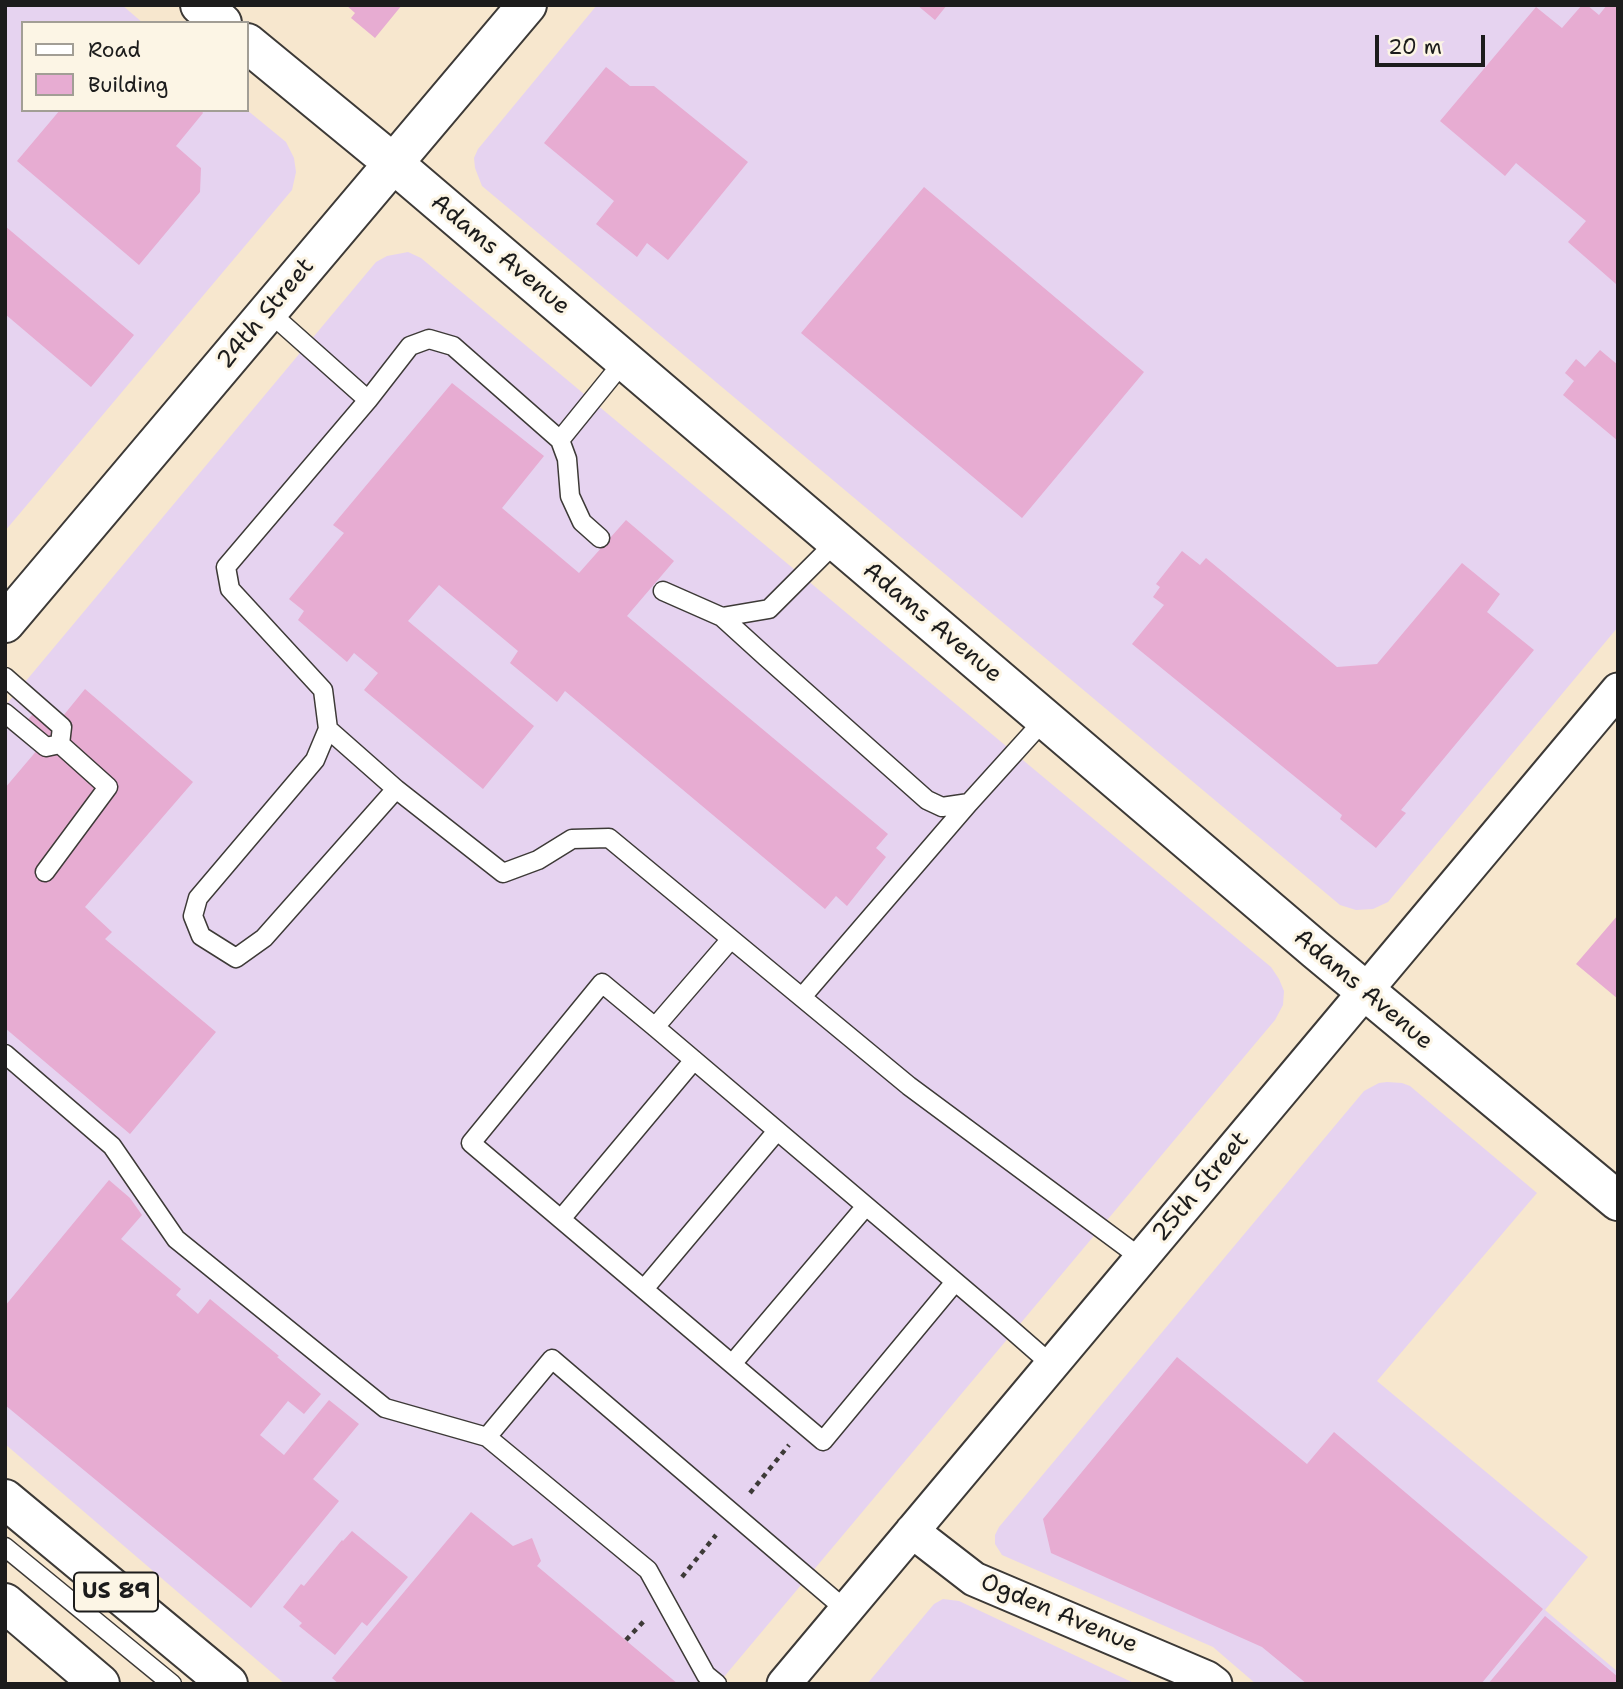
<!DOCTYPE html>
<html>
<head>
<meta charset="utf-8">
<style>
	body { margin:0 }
	#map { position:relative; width:1623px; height:1689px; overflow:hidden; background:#f7e7ce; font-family:"Shantell Sans",sans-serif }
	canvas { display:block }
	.frame { position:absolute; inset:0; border:7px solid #1c1c1c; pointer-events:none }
	.legend { position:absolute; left:21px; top:21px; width:228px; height:91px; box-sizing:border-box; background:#fcf5e5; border:2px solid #a29e95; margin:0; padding:9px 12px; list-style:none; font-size:21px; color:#1c1c1c }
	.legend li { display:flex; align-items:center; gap:14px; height:35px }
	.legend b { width:35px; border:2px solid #a29e95 }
	.scale { position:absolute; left:1375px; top:35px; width:110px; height:32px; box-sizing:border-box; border:4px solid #1c1c1c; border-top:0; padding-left:9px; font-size:21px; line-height:24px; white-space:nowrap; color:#1c1c1c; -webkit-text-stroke:5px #fcf5e5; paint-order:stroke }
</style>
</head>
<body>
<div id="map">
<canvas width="1623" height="1689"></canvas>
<div class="frame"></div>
<ul class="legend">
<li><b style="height:9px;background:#fff"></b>Road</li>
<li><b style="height:19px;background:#e7acd2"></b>Building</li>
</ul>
<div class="scale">20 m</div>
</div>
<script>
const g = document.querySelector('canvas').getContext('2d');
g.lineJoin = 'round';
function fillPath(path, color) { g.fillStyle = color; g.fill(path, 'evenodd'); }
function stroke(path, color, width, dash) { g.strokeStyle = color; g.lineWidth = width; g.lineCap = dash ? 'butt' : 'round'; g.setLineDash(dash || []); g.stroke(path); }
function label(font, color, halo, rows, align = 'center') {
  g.font = font + ' "Shantell Sans",sans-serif'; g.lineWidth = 6; g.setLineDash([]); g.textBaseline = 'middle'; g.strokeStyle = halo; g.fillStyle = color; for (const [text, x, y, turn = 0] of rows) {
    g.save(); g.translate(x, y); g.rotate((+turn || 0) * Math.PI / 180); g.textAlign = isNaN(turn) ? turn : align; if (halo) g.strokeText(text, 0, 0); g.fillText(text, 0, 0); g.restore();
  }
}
const built = new Path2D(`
	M 5,5 L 122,5 L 143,23 L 23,23 L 23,110 L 247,110 L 286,142 L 294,158 L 296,172 L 292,190 L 5,531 Z
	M 597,5 L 1618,5 L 1618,627 L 1388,902 L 1373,909 L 1356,910 L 1340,905 L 482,186 L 475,168 L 474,158 L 478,149 Z
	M 408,252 L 421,258 L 1271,967 L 1279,979 L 1284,991 L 1283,1005 L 1275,1020 L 718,1684 L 285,1684 L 5,1444 L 5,706 L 376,262 L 387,256 Z
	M 1387,1082 L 1402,1083 L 1410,1086 L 1537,1193 L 1377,1381 L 1588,1557 L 1545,1610 L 1618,1672 L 1618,1684 L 1256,1684 L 1213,1647 L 1002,1555 L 995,1544 L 995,1535 L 999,1527 L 1364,1091 L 1379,1083 Z
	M 943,1599 L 959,1601 L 1136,1684 L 867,1684 L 934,1604 Z`);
const building = new Path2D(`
	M 346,5 L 402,5 L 375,38 L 351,18 L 355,13 Z
	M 917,5 L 947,5 L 935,20 Z
	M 1582,5 L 1587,5 L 1599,15 L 1607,5 L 1618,5 L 1618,282 L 1616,284 L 1568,242 L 1586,221 L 1516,163 L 1505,176 L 1440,121 L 1536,7 L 1562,28 Z
	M 606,67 L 630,86 L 654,86 L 748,162 L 668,260 L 647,243 L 637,257 L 596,224 L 614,201 L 544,143 Z
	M 60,110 L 201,110 L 203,113 L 176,146 L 201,168 L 200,192 L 139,265 L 17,161 Z
	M 924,187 L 1144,372 L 1022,518 L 801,333 Z
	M 5,226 L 134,335 L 91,387 L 5,314 Z
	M 1600,350 L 1618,365 L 1618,441 L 1563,395 L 1574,381 L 1565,373 L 1576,359 L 1585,367 Z
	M 452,383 L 544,456 L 502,508 L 579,573 L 626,520 L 674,561 L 627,616 L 888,834 L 876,848 L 886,857 L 847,906 L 836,896 L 825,909 L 565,691 L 557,702 L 510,663 L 518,651 L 439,585 L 408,621 L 534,726 L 483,789 L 364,690 L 378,673 L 354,653 L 347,662 L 298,620 L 304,611 L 289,599 L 344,533 L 333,525 Z
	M 1182,551 L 1200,565 L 1206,558 L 1337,667 L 1377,664 L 1462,563 L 1500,594 L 1487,612 L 1534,650 L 1401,810 L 1406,813 L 1376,848 L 1340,819 L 1342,815 L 1132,644 L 1164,605 L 1153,597 L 1160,587 L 1156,584 Z
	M 85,689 L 193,782 L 85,907 L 112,932 L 105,939 L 216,1032 L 130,1134 L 5,1028 L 5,788 L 38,749 L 18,731 L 45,700 L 63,716 Z
	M 1618,915 L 1618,999 L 1576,964 Z
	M 109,1180 L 130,1198 L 142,1215 L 121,1239 L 181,1289 L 176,1295 L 198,1314 L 210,1299 L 279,1356 L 277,1357 L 321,1394 L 304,1414 L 288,1401 L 260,1435 L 284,1455 L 329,1400 L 359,1424 L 313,1479 L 339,1501 L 251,1608 L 5,1405 L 5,1306 Z
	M 1177,1357 L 1307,1464 L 1334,1432 L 1543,1609 L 1481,1684 L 1307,1684 L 1262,1647 L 1051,1553 L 1043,1519 Z
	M 471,1512 L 513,1546 L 532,1538 L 541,1561 L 537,1566 L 678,1684 L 339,1684 L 332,1678 Z
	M 352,1531 L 408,1577 L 367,1626 L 362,1622 L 335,1655 L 299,1626 L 302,1623 L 283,1607 L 301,1584 L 304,1586 L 342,1540 L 343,1541 Z
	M 1545,1616 L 1618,1677 L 1618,1684 L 1488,1684 Z`);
const path = new Path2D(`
	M 750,1493 L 789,1445
	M 682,1577 L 716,1535
	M 626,1640 L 644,1621`);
const lane = new Path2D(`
	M 268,311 L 368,400
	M 560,440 L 624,361
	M 600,538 L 582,522 L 570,496 L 567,459 L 560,440 L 453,346 L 429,339 L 410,346 L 368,400 L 226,567 L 230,589 L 323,690 L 328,729 L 315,760 L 198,898 L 193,916 L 201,936 L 236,958 L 264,938 L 396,789 L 503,873 L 538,860 L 572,839 L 609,838 L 909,1086 L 1141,1258
	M 663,591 L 722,617 L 769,609 L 836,542
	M 722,617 L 766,657 L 927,800 L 942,807 L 969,803 L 1045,719
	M 5,677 L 62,727 L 60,744 L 46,747 L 5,713
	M 328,729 L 396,789
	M 45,872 L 108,787 L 60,744
	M 802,997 L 969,803
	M 655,1027 L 731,939
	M 5,1054 L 112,1146 L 176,1239 L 385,1408 L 487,1437
	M 561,1219 L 694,1060
	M 955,1282 L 823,1441 L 471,1143 L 602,983 L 655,1027 L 1004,1323 L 1052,1365
	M 644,1289 L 777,1131
	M 732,1364 L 866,1206
	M 5,1547 L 172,1684
	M 717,1684 L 706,1675 L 648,1570 L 487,1437 L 552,1359 L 846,1610`);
const street = new Path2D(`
	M 912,1531 L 974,1579 L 1207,1678 L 1215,1684
	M 784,1684 L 1618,690`);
const secondary = new Path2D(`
	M 200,5 L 222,23
	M 247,43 L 393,163 L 1316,950 L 1618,1201
	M 5,623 L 527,5`);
const primary = new Path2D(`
	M 5,1499 L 228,1684
	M 5,1603 L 100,1684`);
const shields = [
	[116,1592,84]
];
const shieldNames = [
	["US 89",116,1592]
];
const streetNames = [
	["Adams Avenue",500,255,40],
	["24th Street",266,314,-50],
	["Adams Avenue",932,623,40],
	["Adams Avenue",1363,990,40],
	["25th Street",1201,1187,-50],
	["Ogden Avenue",1059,1614,23]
];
fillPath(built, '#e6d3f0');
fillPath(building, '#e7acd2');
stroke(lane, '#3d3a37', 21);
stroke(street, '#3d3a37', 37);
stroke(secondary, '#3d3a37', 42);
stroke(primary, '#3d3a37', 42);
stroke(path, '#3d3a37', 4.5, [5, 5]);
stroke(lane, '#fff', 18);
stroke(street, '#fff', 33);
stroke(secondary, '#fff', 38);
stroke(primary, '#fff', 38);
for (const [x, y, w] of shields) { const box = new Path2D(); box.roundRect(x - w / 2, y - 19.5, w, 39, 5); g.fillStyle = '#fcf5e5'; g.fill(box); stroke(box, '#1c1c1c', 2); }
label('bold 23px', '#1c1c1c', null, shieldNames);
label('24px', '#1c1c1c', '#fcf5e5', streetNames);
</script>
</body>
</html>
